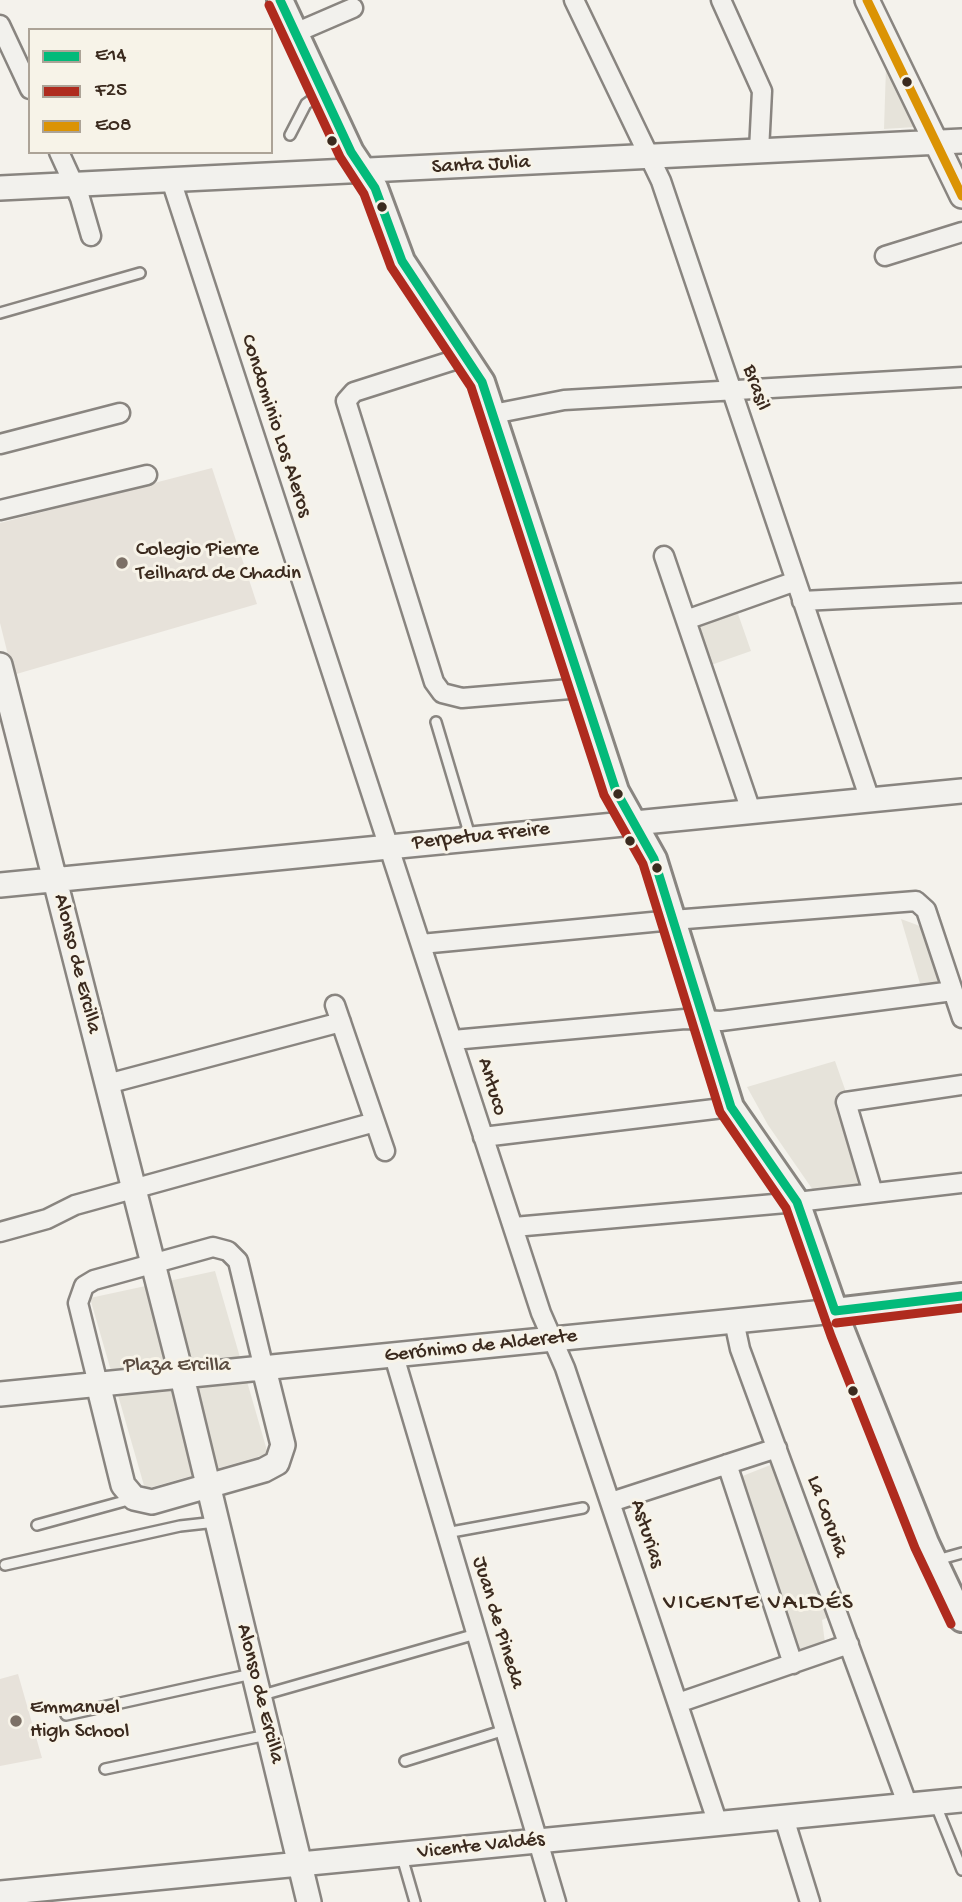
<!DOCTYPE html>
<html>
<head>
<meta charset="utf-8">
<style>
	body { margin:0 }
	#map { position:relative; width:962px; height:1902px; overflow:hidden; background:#f4f2ec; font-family:"Gochi Hand",sans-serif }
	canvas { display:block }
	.legend { position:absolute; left:28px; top:28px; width:245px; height:126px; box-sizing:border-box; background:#f7f3e8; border:2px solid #aca397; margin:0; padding:9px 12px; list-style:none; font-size:21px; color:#3b2a1e }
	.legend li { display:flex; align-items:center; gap:14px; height:35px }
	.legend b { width:35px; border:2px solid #aca397 }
</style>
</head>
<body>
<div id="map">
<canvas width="962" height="1902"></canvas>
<ul class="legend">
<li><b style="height:9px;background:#03ba7a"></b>E14</li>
<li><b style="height:9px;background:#af2b1e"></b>F25</li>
<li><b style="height:9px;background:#db9304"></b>E08</li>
</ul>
</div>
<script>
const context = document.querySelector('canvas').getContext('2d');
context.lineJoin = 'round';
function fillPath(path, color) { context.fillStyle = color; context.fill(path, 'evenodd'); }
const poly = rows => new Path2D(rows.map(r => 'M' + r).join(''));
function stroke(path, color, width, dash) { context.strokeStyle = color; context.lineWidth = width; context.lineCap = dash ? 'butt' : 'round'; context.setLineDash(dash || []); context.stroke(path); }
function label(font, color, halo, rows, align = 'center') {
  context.font = font + ' "Gochi Hand",sans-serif'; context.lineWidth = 6; context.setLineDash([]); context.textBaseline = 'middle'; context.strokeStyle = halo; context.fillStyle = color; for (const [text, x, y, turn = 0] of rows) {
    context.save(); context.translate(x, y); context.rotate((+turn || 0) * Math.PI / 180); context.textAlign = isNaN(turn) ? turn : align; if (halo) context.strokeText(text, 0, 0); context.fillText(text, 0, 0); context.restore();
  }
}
fillPath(poly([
	[212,468,257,604,13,675,0,623,0,523],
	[18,1674,42,1758,0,1766,0,1679]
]), '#e7e2da');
fillPath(poly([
	[886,67,915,127,884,129],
	[737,611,751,651,711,665,697,625],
	[901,919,928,929,945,981,921,987],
	[835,1061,847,1095,866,1187,815,1193,768,1125,747,1087],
	[215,1271,268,1454,145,1489,90,1298],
	[773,1464,831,1616,822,1620,825,1643,797,1652,740,1477]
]), '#e6e3da');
const service = poly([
	[290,135,306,104,321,93],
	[0,313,140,273],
	[436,722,470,836],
	[37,1525,132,1499],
	[446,1533,583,1508],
	[937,1560,962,1553],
	[5,1565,180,1526,216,1522],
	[259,1696,476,1634],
	[66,1715,252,1674],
	[405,1761,505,1730],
	[105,1769,267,1735],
	[935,1803,962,1870],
	[402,1857,415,1902]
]);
const minor = poly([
	[574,0,661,181,870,800],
	[721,0,762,91,759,151],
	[0,25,30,89],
	[295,33,353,8],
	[59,152,80,198,91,236],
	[171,180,541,1313,565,1368,718,1824],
	[885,256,962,232],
	[467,356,354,392,346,401,434,682,442,693,462,698,582,688],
	[493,414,564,400,962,377],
	[0,444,120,413],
	[0,510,147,475],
	[664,556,751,811],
	[802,601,962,593],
	[686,620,796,581],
	[421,944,673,920,916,901,926,910,962,1018],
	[335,1005,385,1151],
	[453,1040,685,1019,721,1021,953,991],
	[107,1084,341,1022],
	[483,1137,731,1107],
	[873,1193,846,1102,962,1085],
	[514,1227,797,1202,962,1183],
	[0,1232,47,1219,75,1205,375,1122],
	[734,1321,740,1349,908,1806],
	[394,1356,556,1902],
	[98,1384,78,1303,84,1286,94,1280,213,1247,228,1251,238,1261,264,1369],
	[727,1464,793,1664],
	[611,1502,777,1448],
	[678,1703,849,1644],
	[784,1818,810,1902]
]);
const tertiary = poly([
	[867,0,962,196],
	[0,188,962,141],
	[0,665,182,1377,309,1902],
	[0,885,962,791],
	[98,1384,123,1485,134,1498,152,1502,264,1470,277,1463,283,1445,264,1369],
	[0,1394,835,1311],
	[0,1893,962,1800]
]);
const secondary = poly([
	[280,0,351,152,375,188,402,261,482,382,616,791,654,859,731,1107,797,1202,842,1331,926,1543,962,1619],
	[835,1311,962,1296]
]);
stroke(service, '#898580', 14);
stroke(minor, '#898580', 23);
stroke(tertiary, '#898580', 28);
stroke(secondary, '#898580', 30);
stroke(service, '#f2f1ed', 9);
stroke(minor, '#f2f1ed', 18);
stroke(tertiary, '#f2f1ed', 23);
stroke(secondary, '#f2f1ed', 24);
stroke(poly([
	[280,0,351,152,375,188,402,261,482,382,616,791,654,859,731,1107,797,1202,835,1311],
	[835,1311,962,1296]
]), '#03ba7a', 9);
stroke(poly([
	[269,5,340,157,364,194,391,267,471,387,604,795,643,864,720,1112,786,1208,831,1336,915,1548,951,1624],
	[836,1323,962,1308]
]), '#af2b1e', 9);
stroke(poly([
	[867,0,962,196]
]), '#db9304', 9);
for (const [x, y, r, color] of [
	[907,82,6,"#3b2a1e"],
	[332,141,6,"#3b2a1e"],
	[382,207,6,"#3b2a1e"],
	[122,563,7,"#7c7066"],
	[618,794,6,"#3b2a1e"],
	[630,841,6,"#3b2a1e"],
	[657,868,6,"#3b2a1e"],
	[853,1391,6,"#3b2a1e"],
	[16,1721,7,"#7c7066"]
]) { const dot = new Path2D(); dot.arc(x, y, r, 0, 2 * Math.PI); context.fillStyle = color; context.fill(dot); stroke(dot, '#f7f3e8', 2.5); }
label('21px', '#3b2a1e', '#f7f3e8', [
	["Santa Julia",481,166,-3],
	["Brasil",755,388,71],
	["Condominio Los Aleros",275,426,72],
	["Perpetua Freire",481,837,-6],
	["Alonso de Ercilla",76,964,76],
	["Antuco",491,1087,73],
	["Gerónimo de Alderete",481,1347,-6],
	["La Coruña",826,1517,70],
	["Asturias",646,1534,72],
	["Juan de Pineda",497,1623,73],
	["Alonso de Ercilla",259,1694,76],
	["Vicente Valdés",481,1847,-6]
]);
label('21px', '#3b2a1e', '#f7f3e8', [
	["Colegio Pierre",136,551],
	["Teilhard de Chadin",136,575],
	["Emmanuel",30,1709],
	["High School",30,1733]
], 'left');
label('21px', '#5b4c41', '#f7f3e8', [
	["Plaza Ercilla",177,1367]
]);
context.letterSpacing = '2px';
label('23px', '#3b2a1e', '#f7f3e8', [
	["VICENTE VALDÉS",759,1604]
]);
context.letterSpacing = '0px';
</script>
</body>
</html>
